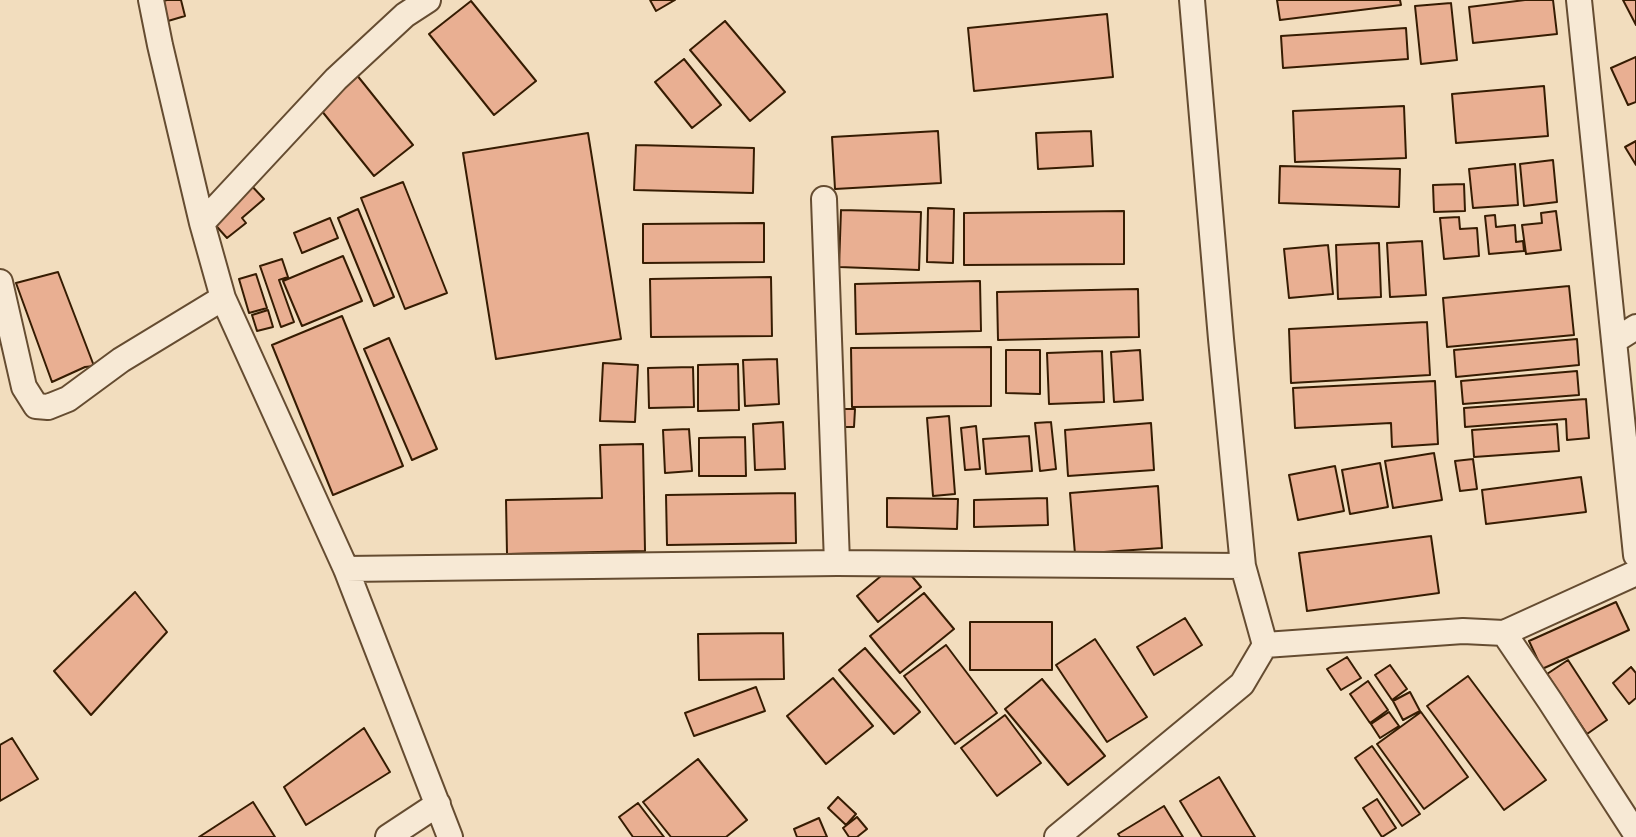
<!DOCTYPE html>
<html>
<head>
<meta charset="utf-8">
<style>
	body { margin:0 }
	canvas { display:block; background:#f2ddbe }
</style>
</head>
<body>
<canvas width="1636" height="837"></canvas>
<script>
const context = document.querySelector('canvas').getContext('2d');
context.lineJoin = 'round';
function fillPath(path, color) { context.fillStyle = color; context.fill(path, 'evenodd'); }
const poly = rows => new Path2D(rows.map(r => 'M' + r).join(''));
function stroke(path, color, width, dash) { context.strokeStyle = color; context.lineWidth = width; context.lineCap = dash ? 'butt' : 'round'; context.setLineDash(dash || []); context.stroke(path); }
const building = poly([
	[167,0,181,0,185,16,168,21,163,1,167,0],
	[650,0,675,0,656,11,650,0],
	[1277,0,1400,0,1401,5,1280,20,1277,0],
	[1525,0,1553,0,1557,34,1473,43,1469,7,1525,0],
	[1623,0,1636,0,1636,25,1623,0],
	[471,1,536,81,494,115,429,34,471,1],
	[1451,3,1457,60,1421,64,1415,6,1451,3],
	[1107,14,1113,77,974,91,968,28,1107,14],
	[725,21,785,92,750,121,690,50,725,21],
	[1406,28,1408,59,1283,68,1281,36,1406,28],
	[1636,57,1636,102,1628,105,1611,68,1636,57],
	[684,59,721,105,692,128,655,82,684,59],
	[356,74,413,145,374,176,317,105,356,74],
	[1544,86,1548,136,1456,143,1452,94,1544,86],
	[1404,106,1406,158,1295,162,1293,111,1404,106],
	[938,131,941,183,835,189,832,137,938,131],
	[1091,131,1093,166,1038,169,1036,133,1091,131],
	[588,133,621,339,496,359,463,153,588,133],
	[1636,141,1636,165,1625,147,1636,141],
	[636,145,754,148,753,193,634,190,636,145],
	[1553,160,1557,202,1524,206,1520,164,1553,160],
	[1515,164,1518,205,1473,208,1469,169,1515,164],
	[1280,166,1400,169,1399,207,1279,203,1280,166],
	[403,182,447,293,405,309,361,198,403,182],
	[249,183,264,199,242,218,246,223,227,238,209,218,249,183],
	[1464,184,1465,211,1434,212,1433,185,1464,184],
	[928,208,954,209,953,263,927,262,928,208],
	[358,209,394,297,374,306,338,218,358,209],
	[841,210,921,212,919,270,839,267,841,210],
	[1124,211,1124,264,964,265,964,213,1124,211],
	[1556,211,1561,250,1526,254,1522,225,1542,223,1541,213,1556,211],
	[1495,215,1496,227,1515,225,1516,242,1523,241,1524,251,1489,254,1485,216,1495,215],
	[1459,217,1460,229,1477,228,1479,256,1444,259,1440,218,1459,217],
	[330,218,338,238,302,253,294,233,330,218],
	[764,223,764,262,643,263,643,224,764,223],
	[1422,241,1426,295,1390,297,1387,243,1422,241],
	[1379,243,1381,297,1338,299,1336,245,1379,243],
	[1328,245,1333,294,1289,298,1284,249,1328,245],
	[343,256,362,301,302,326,283,281,343,256],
	[282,259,288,277,279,280,294,322,281,327,260,266,282,259],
	[58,272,94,366,85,367,52,382,16,283,58,272],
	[256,274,267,308,249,313,239,279,256,274],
	[771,277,772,336,651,337,650,279,771,277],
	[980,281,981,331,856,334,855,284,980,281],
	[1569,286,1574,335,1447,347,1443,298,1569,286],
	[1138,289,1139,337,998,340,997,292,1138,289],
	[268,310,273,327,257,331,252,315,268,310],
	[342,316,403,466,333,495,272,345,342,316],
	[1427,322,1430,375,1291,383,1289,329,1427,322],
	[389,338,437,449,412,460,364,349,389,338],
	[1577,339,1579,365,1456,377,1454,350,1577,339],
	[991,347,991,406,852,407,851,348,991,347],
	[1006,350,1040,350,1040,394,1006,393,1006,350],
	[1140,350,1143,400,1114,402,1111,352,1140,350],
	[1102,351,1104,402,1049,404,1047,353,1102,351],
	[777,359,779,404,745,406,743,360,777,359],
	[603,363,638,365,635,422,600,421,603,363],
	[738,364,739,410,698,411,698,365,738,364],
	[693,367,694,407,649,408,648,368,693,367],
	[1577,371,1579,395,1463,404,1461,381,1577,371],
	[1435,381,1438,444,1392,447,1391,423,1295,428,1293,388,1435,381],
	[1586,399,1589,438,1567,440,1566,419,1465,427,1464,408,1586,399],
	[834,409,855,409,854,427,834,427,834,409],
	[949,416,955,494,933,496,927,418,949,416],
	[783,422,785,469,755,470,753,424,783,422],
	[1051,422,1056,469,1040,471,1035,423,1051,422],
	[1151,423,1154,470,1068,476,1065,430,1151,423],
	[1557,424,1559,451,1474,457,1472,430,1557,424],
	[976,426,980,469,965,470,961,428,976,426],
	[689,429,692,471,665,473,663,430,689,429],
	[1029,436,1032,471,986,474,983,439,1029,436],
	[745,437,746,476,699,476,699,438,745,437],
	[643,444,645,551,507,554,506,500,602,498,600,445,643,444],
	[1434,453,1442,500,1393,508,1385,461,1434,453],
	[1473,459,1477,489,1460,491,1455,461,1473,459],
	[1380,463,1388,507,1350,514,1342,470,1380,463],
	[1335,466,1344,511,1298,520,1289,475,1335,466],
	[1581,477,1586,512,1486,524,1482,490,1581,477],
	[1158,486,1162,548,1075,554,1070,493,1158,486],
	[795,493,796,543,667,545,666,495,795,493],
	[887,498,958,499,957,529,887,527,887,498],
	[1047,498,1048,525,974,527,974,500,1047,498],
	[1431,536,1439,593,1307,611,1299,553,1431,536],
	[899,561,921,587,878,622,857,596,899,561],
	[135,592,167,632,91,715,54,671,135,592],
	[924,593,954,629,900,673,870,636,924,593],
	[1616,602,1629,630,1542,669,1529,641,1616,602],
	[1185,618,1202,645,1154,675,1137,647,1185,618],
	[970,622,1052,622,1052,670,970,670,970,622],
	[783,633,784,679,699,680,698,634,783,633],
	[1095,639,1147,717,1107,742,1056,665,1095,639],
	[946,645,997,713,955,744,904,676,946,645],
	[865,648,920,712,894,734,839,670,865,648],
	[1347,657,1361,678,1341,690,1327,669,1347,657],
	[1568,660,1607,720,1587,734,1547,674,1568,660],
	[1390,665,1407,689,1392,700,1375,675,1390,665],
	[1631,667,1636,673,1636,698,1629,704,1613,683,1631,667],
	[1468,676,1546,780,1504,810,1427,706,1468,676],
	[833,678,873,726,826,764,787,716,833,678],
	[1042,679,1105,756,1068,785,1005,709,1042,679],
	[1368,681,1388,710,1370,723,1350,694,1368,681],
	[756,687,765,711,694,736,685,713,756,687],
	[1410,692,1420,711,1403,720,1393,701,1410,692],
	[1389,712,1399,726,1380,738,1371,724,1389,712],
	[1421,712,1468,777,1424,809,1377,744,1421,712],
	[1005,715,1041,763,997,796,961,748,1005,715],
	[364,728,390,772,306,825,284,787,364,728],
	[12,738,38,779,0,801,0,745,12,738],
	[1372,746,1420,814,1402,826,1355,758,1372,746],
	[698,759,747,820,726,837,671,837,643,802,698,759],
	[1219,777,1255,837,1202,837,1180,801,1219,777],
	[838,797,856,814,846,825,828,808,838,797],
	[1377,799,1396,828,1382,837,1363,808,1377,799],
	[253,802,275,837,199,837,253,802],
	[638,803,664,837,633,837,619,817,638,803],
	[1164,806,1183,837,1120,837,1118,834,1164,806],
	[857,817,867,829,857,837,849,837,843,828,857,817],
	[819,818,827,837,797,837,794,829,819,818]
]);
fillPath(building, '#e9af92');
stroke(building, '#361c02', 2);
const street = poly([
	[151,0,160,45,202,223,223,298,346,569,450,837],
	[1192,0,1221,339,1243,566,1265,645],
	[1579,0,1636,555],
	[824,199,837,563],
	[202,223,336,79,405,15,428,0],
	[0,282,24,387,36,406,48,407,68,399,121,360,223,298],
	[1614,341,1636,327],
	[346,569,837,563,1243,566],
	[1504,633,1636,573],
	[388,837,438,804],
	[1057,837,1242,684,1265,645,1463,631,1504,633,1550,701,1636,834]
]);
stroke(street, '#654c31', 28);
stroke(street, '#f7e9d5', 24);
</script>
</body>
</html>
